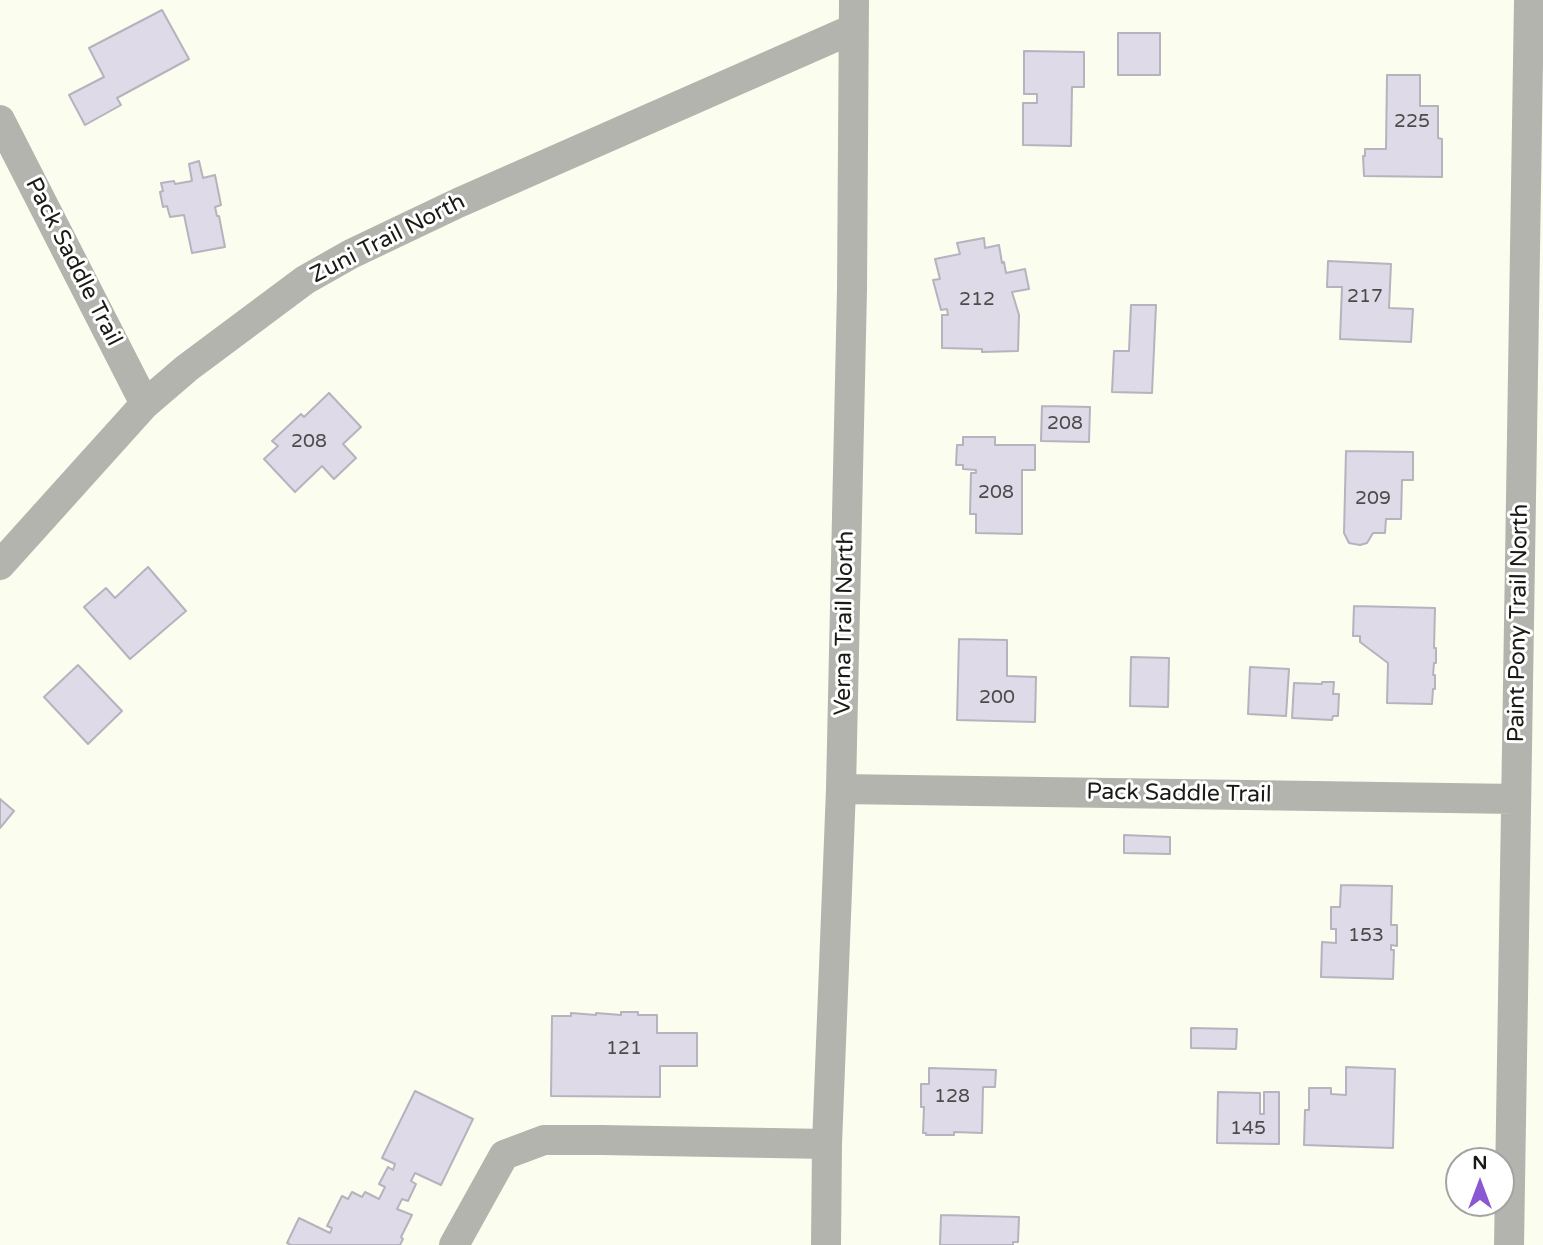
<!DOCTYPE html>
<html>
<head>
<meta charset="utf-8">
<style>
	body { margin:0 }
	#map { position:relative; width:1543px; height:1245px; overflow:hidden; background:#fbfdef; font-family:"Varela Round",sans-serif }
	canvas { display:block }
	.north { position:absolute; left:1445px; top:1147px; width:70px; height:70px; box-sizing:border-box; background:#fff; border:2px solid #a3a4a2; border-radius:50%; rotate:0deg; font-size:19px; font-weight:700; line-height:28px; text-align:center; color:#1a1b16 }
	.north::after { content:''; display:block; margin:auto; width:24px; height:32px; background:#8a58d1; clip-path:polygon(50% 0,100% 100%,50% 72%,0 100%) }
</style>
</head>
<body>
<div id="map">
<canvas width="1543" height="1245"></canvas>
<div class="north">N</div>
</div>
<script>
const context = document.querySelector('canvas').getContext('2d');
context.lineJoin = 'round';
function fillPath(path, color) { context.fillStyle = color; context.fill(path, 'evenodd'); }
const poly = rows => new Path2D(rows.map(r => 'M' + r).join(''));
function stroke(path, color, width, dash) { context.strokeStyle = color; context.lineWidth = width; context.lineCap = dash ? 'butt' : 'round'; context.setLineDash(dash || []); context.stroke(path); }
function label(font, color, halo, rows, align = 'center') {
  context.font = font + ' "Varela Round",sans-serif'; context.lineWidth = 6; context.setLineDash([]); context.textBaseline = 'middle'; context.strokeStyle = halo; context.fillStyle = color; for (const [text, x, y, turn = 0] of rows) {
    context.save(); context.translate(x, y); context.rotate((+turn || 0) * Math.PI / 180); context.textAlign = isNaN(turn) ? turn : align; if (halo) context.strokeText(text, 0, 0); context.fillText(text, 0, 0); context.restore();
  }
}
const building = poly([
	[162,10,189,59,117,98,121,105,85,125,69,95,104,77,89,48,162,10],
	[1118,33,1160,33,1160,75,1118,75,1118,33],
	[1024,51,1084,52,1084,87,1072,87,1071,146,1023,145,1023,103,1037,103,1037,94,1024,94,1024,51],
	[1387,75,1420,75,1420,106,1438,106,1438,138,1442,139,1442,177,1364,176,1363,156,1365,156,1365,149,1386,149,1387,75],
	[199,161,203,178,215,175,221,205,215,207,217,216,219,216,225,247,192,253,184,215,170,217,167,206,163,207,160,192,163,191,161,183,174,181,175,184,192,181,189,164,199,161],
	[984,238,985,248,999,245,1002,263,1004,262,1006,273,1025,269,1029,289,1012,292,1019,315,1018,351,982,352,982,349,942,348,942,315,948,315,947,309,941,310,933,280,940,279,935,259,960,254,957,243,984,238],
	[1328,261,1391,264,1389,308,1413,309,1411,342,1340,339,1342,287,1327,287,1328,261],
	[1131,305,1156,305,1152,393,1112,392,1114,351,1129,351,1131,305],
	[329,393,361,427,343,444,356,458,334,479,322,466,295,492,264,459,278,446,272,441,301,414,304,417,329,393],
	[1042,406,1090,407,1089,442,1041,441,1042,406],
	[963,437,995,437,995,445,1035,445,1035,470,1022,470,1022,534,976,533,976,514,970,514,971,473,976,473,976,470,963,469,963,465,956,465,957,445,963,445,963,437],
	[1346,451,1413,452,1413,480,1402,480,1401,519,1386,519,1385,533,1373,533,1367,543,1360,545,1349,543,1344,533,1346,451],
	[148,567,186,611,130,659,84,607,106,588,115,598,148,567],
	[1354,606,1435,608,1434,648,1436,648,1436,663,1434,663,1433,675,1435,675,1435,689,1433,689,1432,704,1387,703,1388,663,1360,642,1360,636,1353,636,1354,606],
	[959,639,1007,640,1007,676,1036,677,1035,722,957,720,959,639],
	[1131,657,1169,658,1168,707,1130,706,1131,657],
	[78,665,122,711,88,744,44,697,78,665],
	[1250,667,1289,669,1286,716,1248,714,1250,667],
	[1322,682,1334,682,1333,694,1339,694,1338,716,1333,716,1332,720,1292,718,1294,683,1322,684,1322,682],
	[0,799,14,811,0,828,0,799],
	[1124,835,1170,837,1170,854,1124,853,1124,835],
	[1341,885,1392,886,1391,925,1397,925,1397,946,1391,945,1391,950,1394,950,1393,979,1321,977,1322,942,1336,943,1336,929,1331,929,1331,907,1340,907,1341,885],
	[621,1012,638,1012,638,1015,657,1015,657,1033,697,1033,697,1066,660,1066,660,1097,551,1096,552,1016,571,1016,571,1013,596,1015,596,1013,621,1015,621,1012],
	[1191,1028,1237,1029,1236,1049,1191,1048,1191,1028],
	[1346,1067,1395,1069,1393,1148,1304,1145,1305,1110,1309,1110,1309,1088,1331,1088,1331,1094,1346,1095,1346,1067],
	[929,1068,996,1070,995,1087,983,1087,982,1133,954,1132,954,1135,926,1135,926,1133,923,1133,924,1107,921,1107,921,1084,929,1084,929,1068],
	[415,1091,473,1119,441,1185,415,1173,411,1181,416,1184,408,1201,402,1199,397,1209,412,1215,401,1237,403,1239,400,1245,291,1245,287,1243,299,1218,330,1233,332,1228,327,1226,342,1196,348,1199,352,1192,362,1197,365,1192,379,1199,385,1187,379,1184,388,1167,393,1170,395,1164,382,1158,415,1091],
	[1218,1092,1260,1093,1260,1114,1264,1114,1264,1092,1279,1092,1279,1144,1217,1143,1218,1092],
	[941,1215,1019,1217,1018,1242,1013,1242,1013,1245,940,1245,941,1215]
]);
fillPath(building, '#dedae7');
stroke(building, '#b6b2be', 2);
stroke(poly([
	[0,120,145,404],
	[0,565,145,404,187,368,305,280,351,254,458,203,853,29],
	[841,789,1516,799],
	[454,1245,504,1155,544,1140,601,1140,827,1144],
	[826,1245,827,1144,841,789,852,289,854,0],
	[1509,1245,1529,0]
]), '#b3b4ae', 30);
label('19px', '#4b4b4a', null, [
	["225",1412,122],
	["217",1365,297],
	["212",977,300],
	["208",1065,424],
	["208",309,442],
	["208",996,493],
	["209",1373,499],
	["200",997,698],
	["153",1366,936],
	["121",624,1049],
	["128",952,1097],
	["145",1248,1129]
]);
label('23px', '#1a1b16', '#fff', [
	["Zuni Trail North",388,239,-27],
	["Pack Saddle Trail",73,262,63],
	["Verna Trail North",845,623,-89],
	["Paint Pony Trail North",1519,623,-89],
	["Pack Saddle Trail",1179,794,1]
]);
</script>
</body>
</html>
